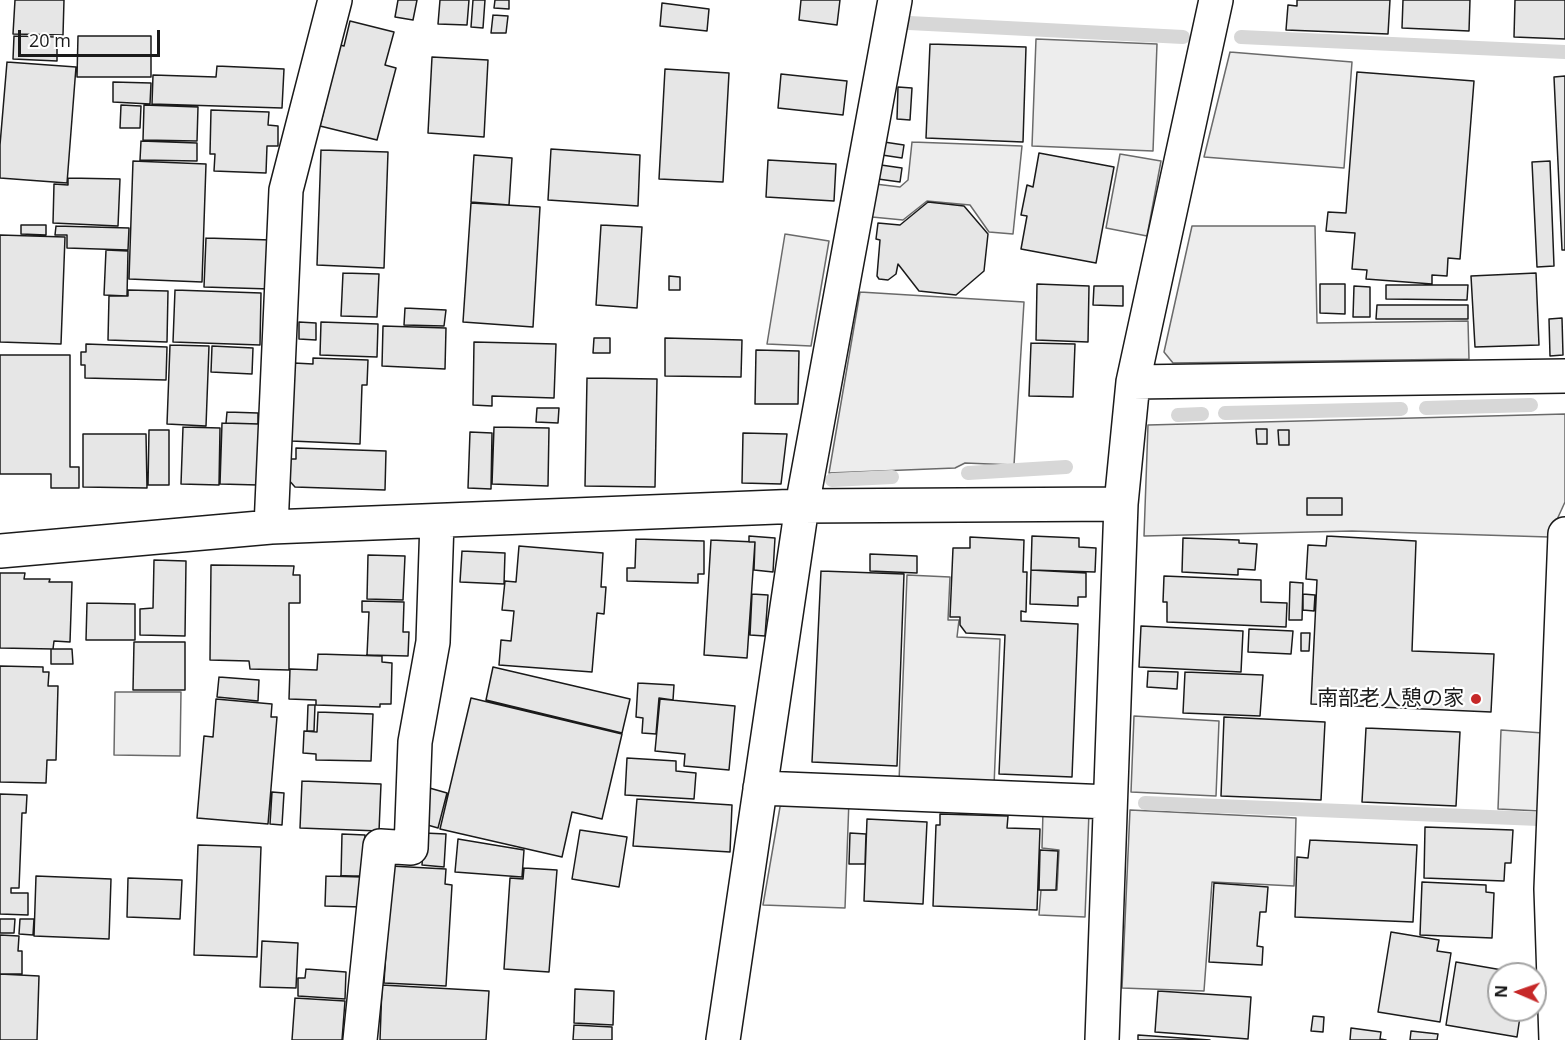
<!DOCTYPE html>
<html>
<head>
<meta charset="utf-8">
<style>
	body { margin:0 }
	#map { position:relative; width:1565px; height:1040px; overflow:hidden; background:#fff; font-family:"Open Sans",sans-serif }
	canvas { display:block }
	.north { position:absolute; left:1487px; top:962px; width:60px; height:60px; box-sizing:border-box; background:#fff; border:2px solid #a3a3a3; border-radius:50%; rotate:272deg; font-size:16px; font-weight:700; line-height:24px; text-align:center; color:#1a1a1a }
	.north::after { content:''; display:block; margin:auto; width:21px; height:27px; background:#c62828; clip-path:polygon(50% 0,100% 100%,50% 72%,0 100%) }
	.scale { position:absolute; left:18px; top:30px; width:142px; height:27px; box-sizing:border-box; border:3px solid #1a1a1a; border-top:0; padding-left:8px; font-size:18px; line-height:21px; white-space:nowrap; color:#1a1a1a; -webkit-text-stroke:4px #fff; paint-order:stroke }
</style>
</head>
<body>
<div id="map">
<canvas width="1565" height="1040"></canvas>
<div class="north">N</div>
<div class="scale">20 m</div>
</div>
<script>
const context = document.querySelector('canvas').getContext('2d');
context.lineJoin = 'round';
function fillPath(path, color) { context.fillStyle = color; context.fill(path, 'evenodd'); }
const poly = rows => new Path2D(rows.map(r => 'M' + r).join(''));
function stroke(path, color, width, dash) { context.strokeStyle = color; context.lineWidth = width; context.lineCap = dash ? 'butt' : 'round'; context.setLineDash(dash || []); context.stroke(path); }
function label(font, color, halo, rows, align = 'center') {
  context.font = font + ' "Open Sans","Noto Sans JP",sans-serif'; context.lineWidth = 4.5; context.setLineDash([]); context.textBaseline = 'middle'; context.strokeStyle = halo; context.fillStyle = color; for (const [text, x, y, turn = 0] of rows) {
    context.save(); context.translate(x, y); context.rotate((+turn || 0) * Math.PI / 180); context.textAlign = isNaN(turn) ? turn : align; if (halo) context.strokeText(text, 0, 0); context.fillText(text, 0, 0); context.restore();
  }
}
const built = poly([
	[1036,39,1157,44,1153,151,1032,146,1036,39],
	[1230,52,1352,62,1344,168,1204,157,1230,52],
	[912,142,1022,146,1013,234,989,232,970,205,927,201,903,220,872,217,875,184,900,187,908,180,912,142],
	[1120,154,1161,161,1147,236,1106,228,1120,154],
	[1192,226,1315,226,1317,323,1468,321,1469,359,1173,363,1164,352,1192,226],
	[785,234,829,241,811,346,767,344,785,234],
	[860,292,1024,302,1014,465,965,463,955,468,829,473,860,292],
	[1565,414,1565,502,1549,537,1352,531,1144,536,1148,425,1565,414],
	[907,575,950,577,948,620,959,620,957,637,1000,639,994,786,899,782,907,575],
	[115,692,181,692,180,756,114,755,115,692],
	[1134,716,1219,721,1216,796,1131,792,1134,716],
	[1501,730,1543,733,1540,811,1498,809,1501,730],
	[791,798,849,800,845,908,763,905,780,807,791,798],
	[1130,810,1296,818,1294,886,1212,882,1204,991,1122,988,1130,810],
	[1043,811,1089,812,1085,917,1039,915,1041,890,1057,890,1059,850,1042,848,1043,811]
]);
fillPath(built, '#ededed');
stroke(built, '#6a6a6a', 1.5);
stroke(poly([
	[909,23,1183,37],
	[1241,37,1565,52],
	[1426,408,1531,405],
	[1225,413,1401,409],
	[1178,415,1202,414],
	[968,473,1066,467],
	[832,480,892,477],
	[1145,803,1539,819]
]), '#d7d7d7', 14);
const building = poly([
	[15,0,64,0,63,35,13,34,15,0],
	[398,0,417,0,413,20,395,17,398,0],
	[440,0,469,0,467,25,438,24,440,0],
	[473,0,485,0,483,28,471,27,473,0],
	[495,0,509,0,509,9,494,8,495,0],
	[801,0,840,0,837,25,799,20,801,0],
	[1297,0,1390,0,1388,34,1286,30,1288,5,1297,6,1297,0],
	[1403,0,1470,0,1469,31,1402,28,1403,0],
	[1515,0,1565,0,1565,39,1514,37,1515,0],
	[662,3,709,9,707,31,660,26,662,3],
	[493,15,508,16,506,33,491,33,493,15],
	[350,21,394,32,385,65,396,68,377,140,320,126,340,45,344,46,350,21],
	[14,36,57,37,57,61,13,59,14,36],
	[78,36,151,36,151,77,77,77,78,36],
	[930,44,1026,47,1023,142,926,138,930,44],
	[432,57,488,60,484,137,428,133,432,57],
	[7,62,76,67,67,183,0,178,0,145,7,62],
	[217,66,284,69,282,108,152,104,153,75,216,77,217,66],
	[665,69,729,73,723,182,659,179,665,69],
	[1357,72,1474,81,1460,259,1448,258,1447,276,1432,275,1432,284,1366,279,1367,270,1352,269,1355,233,1326,231,1328,212,1346,213,1357,72],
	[781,74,847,81,843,115,778,108,781,74],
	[1565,76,1565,250,1562,250,1554,77,1565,76],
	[113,82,151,83,150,104,113,102,113,82],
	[898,87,912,88,910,120,897,119,898,87],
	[121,105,141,106,140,128,120,128,121,105],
	[144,105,198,107,197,141,143,140,144,105],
	[211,110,269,112,268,125,278,126,278,146,267,146,266,173,214,171,215,154,210,154,211,110],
	[141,141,197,143,197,161,140,160,141,141],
	[884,142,904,145,902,158,882,155,884,142],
	[551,149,640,155,638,206,548,200,551,149],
	[321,150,388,152,384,268,317,265,321,150],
	[1039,153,1114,167,1096,263,1021,249,1027,216,1021,215,1027,185,1033,187,1039,153],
	[474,155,512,158,509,205,471,202,474,155],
	[768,160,836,164,834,201,766,197,768,160],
	[133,161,206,164,202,282,129,279,133,161],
	[1550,161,1554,266,1537,267,1532,162,1550,161],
	[881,165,902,168,900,182,878,179,881,165],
	[68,178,120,179,118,226,53,223,54,184,68,185,68,178],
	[928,202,964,206,988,234,984,271,956,295,919,291,898,264,896,274,888,280,879,279,877,276,880,240,876,239,878,223,900,225,928,202],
	[471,203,540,207,533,327,463,322,471,203],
	[21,225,46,225,46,235,21,234,21,225],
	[601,225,642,227,637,308,596,305,601,225],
	[56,226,129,228,128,250,67,248,67,235,55,235,56,226],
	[0,235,65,237,61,344,0,342,0,235],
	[206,238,271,240,270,289,204,287,206,238],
	[106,250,128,251,127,296,104,295,106,250],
	[343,273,379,274,377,317,341,316,343,273],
	[1536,273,1539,345,1475,347,1471,276,1536,273],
	[669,276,680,277,680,290,669,290,669,276],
	[1037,284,1089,286,1088,342,1036,340,1037,284],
	[1320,284,1345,284,1345,314,1320,313,1320,284],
	[1386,285,1468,285,1467,300,1386,299,1386,285],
	[1094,286,1123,286,1123,306,1093,305,1094,286],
	[1354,286,1370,287,1370,317,1353,317,1354,286],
	[128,290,168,291,167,342,108,340,109,296,128,296,128,290],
	[175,290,261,293,260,345,173,342,175,290],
	[1377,305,1468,305,1468,319,1376,319,1377,305],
	[405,308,446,310,444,326,404,325,405,308],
	[1562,318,1563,355,1550,356,1549,319,1562,318],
	[299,322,316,323,316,340,299,339,299,322],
	[321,322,378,324,377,357,320,355,321,322],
	[383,326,446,328,445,369,382,366,383,326],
	[594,338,610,338,610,353,593,353,594,338],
	[665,338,742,340,741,377,665,376,665,338],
	[474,342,556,344,554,398,492,396,492,406,473,405,474,342],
	[1031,343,1075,344,1073,397,1029,396,1031,343],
	[86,344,167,347,166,380,85,378,85,365,81,365,81,352,86,352,86,344],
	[170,345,209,346,206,426,167,424,170,345],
	[212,346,253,348,252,374,211,372,212,346],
	[756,350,799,351,798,404,755,404,756,350],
	[0,355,70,355,70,467,79,467,79,488,51,488,51,474,0,474,0,355],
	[313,358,368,360,367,385,362,385,360,444,291,441,294,363,313,364,313,358],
	[587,378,657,379,655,487,585,486,587,378],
	[537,408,559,408,558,423,536,422,537,408],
	[227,412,258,413,258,424,226,423,227,412],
	[222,423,260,424,258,485,220,484,222,423],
	[183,427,220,428,219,485,181,484,183,427],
	[494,427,549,428,548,486,492,484,494,427],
	[1256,429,1267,429,1267,444,1257,444,1256,429],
	[149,430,169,430,169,485,148,485,149,430],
	[1278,430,1289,430,1289,445,1279,445,1278,430],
	[470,432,492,433,491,489,468,488,470,432],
	[743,433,787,434,781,484,742,483,743,433],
	[83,434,146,434,147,488,83,487,83,434],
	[296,448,386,451,385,490,295,487,287,478,287,459,296,459,296,448],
	[1307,498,1342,498,1342,515,1307,515,1307,498],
	[749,536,775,538,773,572,754,570,755,542,749,542,749,536],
	[1032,536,1079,538,1079,547,1096,548,1095,572,1031,570,1032,536],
	[1327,536,1416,541,1412,651,1494,654,1491,712,1311,704,1317,580,1306,579,1308,545,1326,546,1327,536],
	[970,537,1024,540,1023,572,1027,572,1026,612,1021,611,1021,621,1078,624,1072,777,999,774,1005,635,966,633,960,625,960,617,950,617,953,548,970,548,970,537],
	[1183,538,1239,540,1239,543,1257,544,1255,570,1238,569,1238,575,1182,572,1183,538],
	[636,539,704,541,704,574,698,574,698,583,627,581,627,568,635,568,636,539],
	[711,540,755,542,747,658,704,655,711,540],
	[519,546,603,553,601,587,606,587,604,614,597,613,592,672,499,665,501,640,511,641,514,611,502,610,505,581,516,582,519,546],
	[462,551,505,553,504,584,460,582,462,551],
	[870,554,917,556,917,573,870,571,870,554],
	[368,555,405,556,403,600,367,599,368,555],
	[154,560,186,561,185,636,140,635,140,609,153,608,154,560],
	[211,565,294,566,293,575,300,575,300,603,289,603,289,670,250,669,249,661,210,660,211,565],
	[1031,570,1086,573,1086,597,1078,597,1078,606,1030,604,1031,570],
	[821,571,904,574,897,766,812,762,821,571],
	[0,573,25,573,24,579,50,579,49,582,72,582,70,642,54,641,53,649,0,648,0,573],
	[1164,576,1261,580,1261,602,1287,603,1286,627,1167,622,1167,602,1163,602,1164,576],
	[1290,582,1303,583,1302,620,1289,620,1290,582],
	[752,594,768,595,765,636,750,635,752,594],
	[1303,594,1315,595,1314,611,1303,610,1303,594],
	[362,601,404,602,403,632,409,632,408,656,367,655,369,612,362,612,362,601],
	[87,603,135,604,135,640,86,640,87,603],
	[1141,626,1243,631,1241,672,1139,667,1141,626],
	[1249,629,1293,631,1291,654,1248,652,1249,629],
	[1301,633,1310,633,1309,651,1301,651,1301,633],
	[134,642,185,642,185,690,133,690,134,642],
	[51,649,72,649,73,664,51,664,51,649],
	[318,654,382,656,382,662,392,663,391,704,380,704,380,707,316,705,316,700,289,699,290,669,317,670,318,654],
	[0,666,43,667,43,672,49,672,48,686,58,686,56,760,47,760,46,783,0,782,0,666],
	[493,667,630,699,622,733,486,700,493,667],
	[1148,671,1178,672,1177,689,1147,687,1148,671],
	[1185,672,1263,675,1260,716,1183,713,1185,672],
	[219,677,259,680,258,701,217,697,219,677],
	[638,683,674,685,673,700,659,698,656,734,642,733,643,718,636,717,638,683],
	[471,698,622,734,602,819,572,812,562,857,440,829,471,698],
	[216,699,272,704,271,717,277,717,268,824,197,818,204,736,213,737,216,699],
	[660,699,735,706,729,770,684,766,685,754,655,751,660,699],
	[308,705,315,705,314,731,307,731,308,705],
	[318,712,373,714,371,761,316,760,316,754,303,753,304,731,317,732,318,712],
	[1224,717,1325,722,1321,800,1221,796,1224,717],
	[1366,728,1460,732,1456,806,1362,802,1366,728],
	[627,758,676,761,676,771,696,773,694,799,625,795,627,758],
	[302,781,381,784,379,831,300,828,302,781],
	[426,787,447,793,438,828,424,824,426,787],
	[272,792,284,793,282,825,270,824,272,792],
	[0,794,27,795,26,813,22,813,19,888,11,888,11,893,28,893,28,915,0,914,0,794],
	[637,799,732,805,730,852,633,846,637,799],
	[940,814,1008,816,1007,828,1040,829,1037,910,933,906,936,825,940,825,940,814],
	[867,819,927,822,923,904,864,901,867,819],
	[1425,827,1513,830,1511,863,1505,863,1504,881,1424,878,1425,827],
	[580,830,627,837,619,887,572,879,580,830],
	[424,833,446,834,444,867,422,865,424,833],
	[850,833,866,834,865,864,849,864,850,833],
	[342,834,365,835,363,876,341,876,342,834],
	[458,839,524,850,522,877,455,872,458,839],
	[1310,840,1417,845,1413,922,1295,917,1297,857,1308,858,1310,840],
	[198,845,261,847,257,957,194,955,198,845],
	[1040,850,1058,851,1056,890,1039,890,1040,850],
	[391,866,446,869,445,884,452,885,446,986,384,983,391,866],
	[524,868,557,870,549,972,504,969,510,878,523,879,524,868],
	[36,876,111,879,109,939,34,936,36,876],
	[326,876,363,877,362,907,325,906,326,876],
	[128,878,182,880,180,919,127,917,128,878],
	[1422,882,1486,885,1486,892,1494,893,1492,938,1420,935,1422,882],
	[1214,883,1268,887,1266,912,1260,912,1257,946,1263,947,1262,965,1209,962,1214,883],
	[0,919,15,919,14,933,0,933,0,919],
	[20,919,34,919,33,935,19,934,20,919],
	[1391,932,1439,940,1437,951,1451,953,1440,1022,1378,1012,1391,932],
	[0,935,19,936,18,951,22,951,22,974,0,974,0,935],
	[262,941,298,943,296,988,260,987,262,941],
	[1456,962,1508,971,1507,974,1499,974,1499,1010,1521,1010,1517,1037,1446,1025,1456,962],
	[306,969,346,972,345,999,298,996,298,978,305,978,306,969],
	[0,974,39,976,37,1040,0,1040,0,974],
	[382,985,489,991,486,1040,380,1040,382,985],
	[575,989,614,991,613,1025,574,1023,575,989],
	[1158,991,1251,997,1248,1039,1155,1032,1158,991],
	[295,998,345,1001,342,1040,292,1040,295,998],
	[1313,1016,1324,1017,1323,1032,1311,1031,1313,1016],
	[574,1025,612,1027,612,1040,573,1040,574,1025],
	[1351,1028,1381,1032,1380,1039,1386,1040,1350,1040,1351,1028],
	[1411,1031,1438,1034,1437,1040,1410,1040,1411,1031],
	[1138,1035,1210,1040,1138,1040,1138,1035]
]);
fillPath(building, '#e6e6e6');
stroke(building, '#1a1a1a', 1.5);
const minor = poly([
	[1133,382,1565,376],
	[271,527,286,190,335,0],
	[0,551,271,527,802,506,1121,504],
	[760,788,1110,802],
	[360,1040,380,846,411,848,415,742,433,642,437,521],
	[723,1040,802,506,895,0],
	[1102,1040,1121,504,1133,382,1216,0],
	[1556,1040,1551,889,1565,534]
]);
stroke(minor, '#1a1a1a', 36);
stroke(minor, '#fff', 33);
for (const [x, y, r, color] of [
	[1476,699,6,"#c62828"]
]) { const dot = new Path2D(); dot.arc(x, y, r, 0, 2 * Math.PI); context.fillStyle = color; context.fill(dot); stroke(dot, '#fff', 2); }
label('21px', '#1a1a1a', '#fff', [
	["南部老人憩の家",1464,699]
], 'right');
</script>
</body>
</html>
